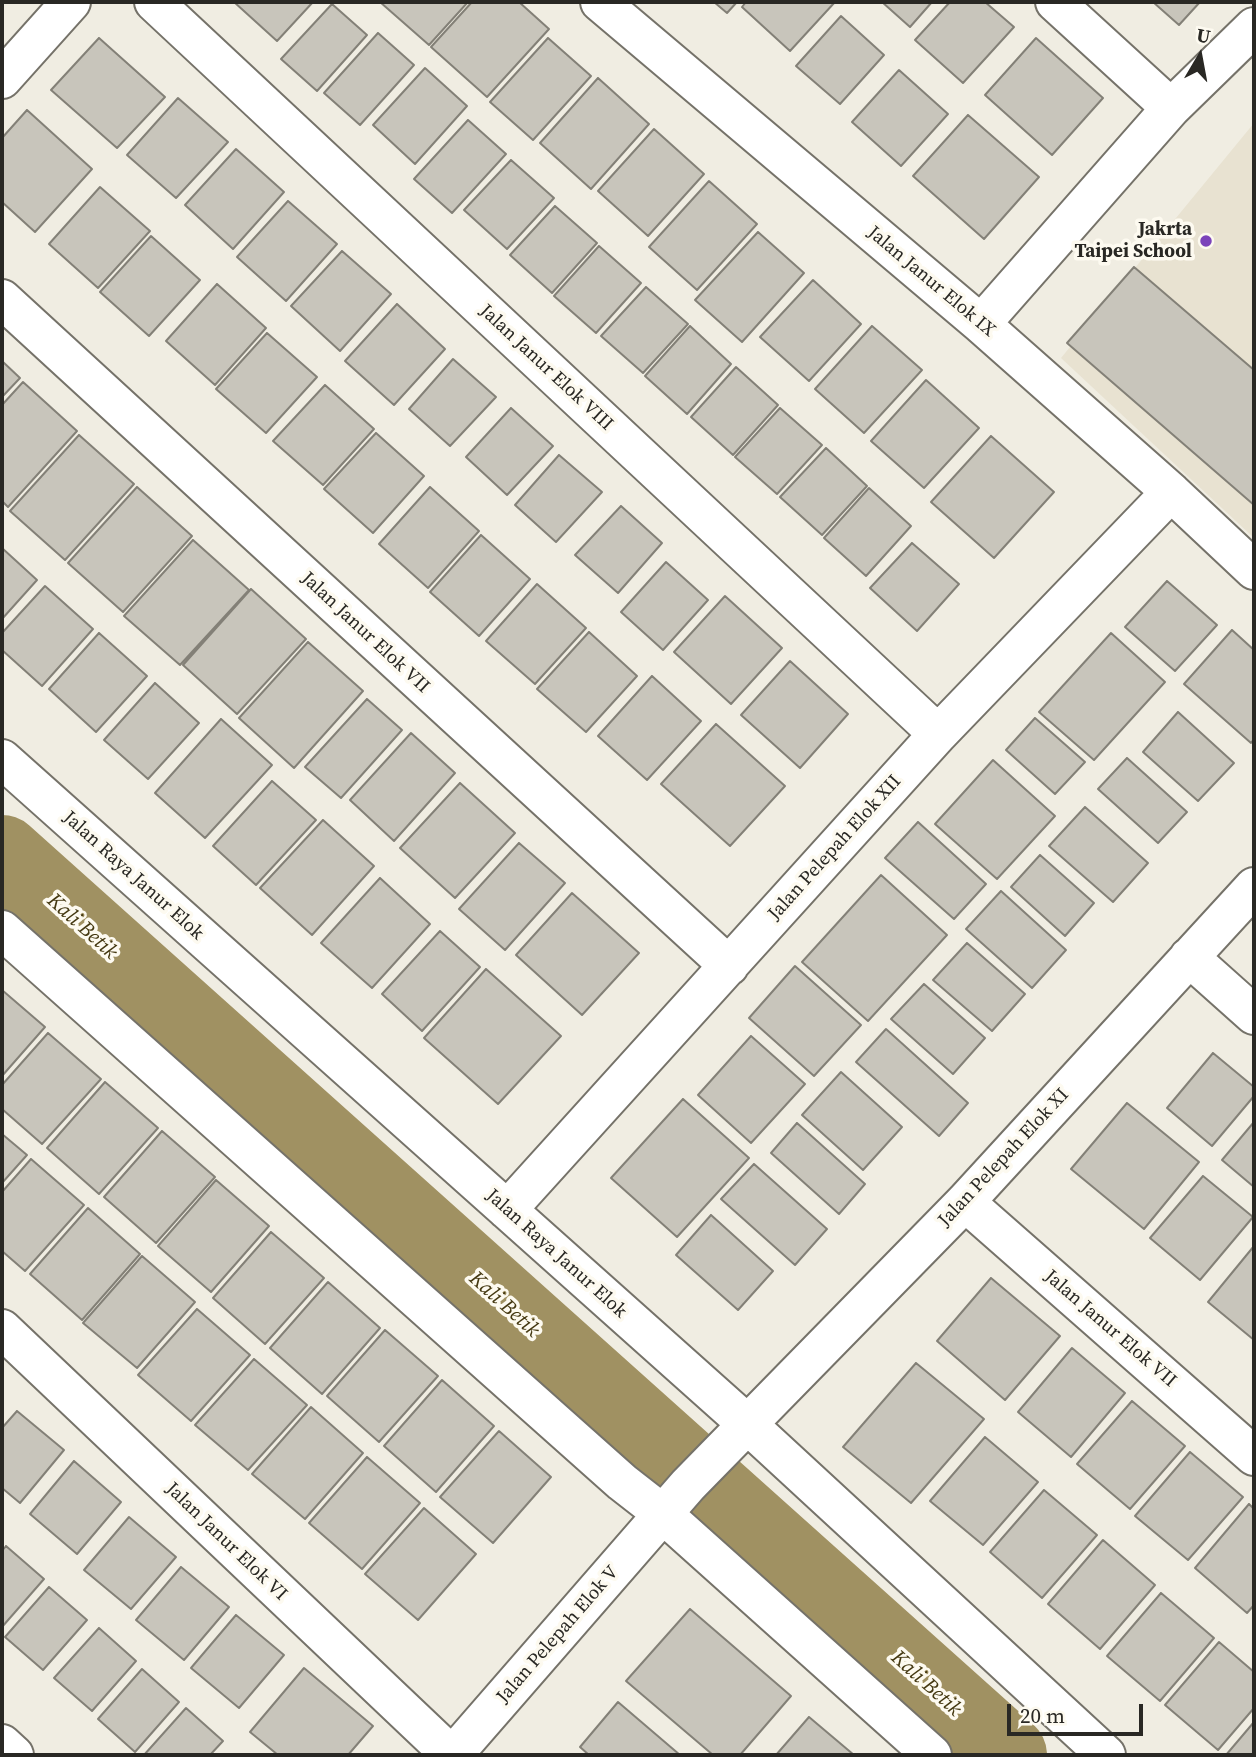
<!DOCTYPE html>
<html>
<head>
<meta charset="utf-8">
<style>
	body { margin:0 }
	#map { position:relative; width:1256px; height:1757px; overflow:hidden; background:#f0ede2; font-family:"Source Serif 4",serif }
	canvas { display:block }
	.frame { position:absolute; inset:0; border:4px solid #292824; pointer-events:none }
	.north { position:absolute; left:1165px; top:21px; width:70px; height:70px; -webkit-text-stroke:5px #fdfaf0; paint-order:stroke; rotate:10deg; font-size:19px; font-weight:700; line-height:28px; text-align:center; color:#292824 }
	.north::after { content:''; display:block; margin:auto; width:24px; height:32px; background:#292824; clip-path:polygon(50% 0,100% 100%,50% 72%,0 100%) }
	.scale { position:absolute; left:1007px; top:1704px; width:136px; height:32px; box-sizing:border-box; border:4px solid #292824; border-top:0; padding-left:9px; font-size:21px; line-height:24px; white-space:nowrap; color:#292824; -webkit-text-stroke:5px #fdfaf0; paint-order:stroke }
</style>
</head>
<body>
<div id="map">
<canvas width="1256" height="1757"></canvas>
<div class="frame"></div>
<div class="north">U</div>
<div class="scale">20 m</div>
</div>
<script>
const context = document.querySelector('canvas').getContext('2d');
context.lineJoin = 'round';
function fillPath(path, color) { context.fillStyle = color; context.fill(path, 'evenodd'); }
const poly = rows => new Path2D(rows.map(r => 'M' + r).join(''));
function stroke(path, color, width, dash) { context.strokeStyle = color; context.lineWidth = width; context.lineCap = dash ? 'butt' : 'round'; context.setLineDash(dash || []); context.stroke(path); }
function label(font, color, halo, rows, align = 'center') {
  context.font = font + ' "Source Serif 4",serif'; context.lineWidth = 7; context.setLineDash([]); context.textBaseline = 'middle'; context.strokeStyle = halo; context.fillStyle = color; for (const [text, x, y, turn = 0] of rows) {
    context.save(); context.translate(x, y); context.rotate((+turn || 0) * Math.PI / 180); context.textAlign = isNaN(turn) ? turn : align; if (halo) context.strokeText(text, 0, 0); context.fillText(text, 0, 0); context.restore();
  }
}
fillPath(poly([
	[1254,123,1254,538,1061,358]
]), '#e8e2d1');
stroke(poly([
	[2,856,1006,1755]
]), '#a09162', 82);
const building = poly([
	[234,2,313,2,277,41,234,2],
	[380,2,468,2,429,45,380,2],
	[472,2,519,2,549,29,487,97,431,47,472,2],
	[714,2,737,2,727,13,714,2],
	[746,2,835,2,790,51,742,7,746,2],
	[882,2,932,2,910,27,882,2],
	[950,2,985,2,1014,27,963,83,915,40,950,2],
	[1153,2,1200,2,1179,25,1153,2],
	[332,4,367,35,317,91,281,59,332,4],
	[841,16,884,55,840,104,796,66,841,16],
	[378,33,414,65,360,125,324,93,378,33],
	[99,38,165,97,117,148,51,90,99,38],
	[548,38,591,76,533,140,490,102,548,38],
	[1036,38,1103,98,1052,155,985,95,1036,38],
	[425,68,467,106,415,164,373,125,425,68],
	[899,70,948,114,901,166,852,122,899,70],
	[598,78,649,124,591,189,540,143,598,78],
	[178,98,228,142,176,198,127,155,178,98],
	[27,110,92,169,35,232,2,202,2,138,27,110],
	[968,115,1039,177,984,239,913,176,968,115],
	[468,120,506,154,452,213,414,179,468,120],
	[654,129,704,174,648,236,598,191,654,129],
	[236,149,284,192,233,249,185,205,236,149],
	[511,160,554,198,507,249,464,210,511,160],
	[709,181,757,224,697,290,649,247,709,181],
	[100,187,150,231,98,288,49,244,100,187],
	[288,201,337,244,286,301,237,257,288,201],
	[555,206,597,243,552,293,510,255,555,206],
	[758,232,804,273,742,342,695,300,758,232],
	[151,236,200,280,149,336,100,292,151,236],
	[599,246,641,283,596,333,554,296,599,246],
	[342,251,391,294,340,351,291,306,342,251],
	[1134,267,1254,370,1254,505,1067,343,1134,267],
	[813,280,861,324,809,381,760,337,813,280],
	[217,284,266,328,215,385,166,341,217,284],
	[646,287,688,324,643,373,601,336,646,287],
	[397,304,445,349,394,405,345,361,397,304],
	[690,326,731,364,687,414,645,376,690,326],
	[872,326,922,370,864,433,815,389,872,326],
	[267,333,317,377,266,433,216,389,267,333],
	[453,359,496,397,450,446,409,409,453,359],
	[2,361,20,378,2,397,2,361],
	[736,367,778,405,733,455,691,417,736,367],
	[926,380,979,428,924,488,871,441,926,380],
	[23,382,77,431,8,507,2,501,2,405,23,382],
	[325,385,374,429,323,485,273,441,325,385],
	[511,408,553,446,507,495,466,457,511,408],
	[780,408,822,445,777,494,735,457,780,408],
	[376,433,424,476,373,533,324,489,376,433],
	[79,435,134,484,65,560,10,511,79,435],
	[991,436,1054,492,994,558,931,502,991,436],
	[826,448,867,486,822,535,780,497,826,448],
	[559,455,602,492,556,542,515,505,559,455],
	[137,487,192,536,123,612,68,563,137,487],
	[430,487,479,531,428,588,379,544,430,487],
	[869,488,911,526,866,576,824,538,869,488],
	[621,506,662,543,618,593,575,555,621,506],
	[481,535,530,579,479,636,430,592,481,535],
	[193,540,249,590,180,665,124,616,193,540],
	[912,543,959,584,917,631,870,588,912,543],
	[2,548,37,580,2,619,2,548],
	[666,562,708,600,663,650,621,612,666,562],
	[1167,581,1217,625,1175,671,1125,627,1167,581],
	[537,584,586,628,535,684,486,641,537,584],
	[45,586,93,629,42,686,2,650,2,633,45,586],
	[251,589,306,639,237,714,183,665,251,589],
	[725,596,782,648,731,704,674,652,725,596],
	[1232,630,1254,650,1254,739,1251,743,1184,684,1232,630],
	[589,632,637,676,586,732,537,689,589,632],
	[99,633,147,676,96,732,49,689,99,633],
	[1111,633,1165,682,1094,760,1039,712,1111,633],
	[308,642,363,691,294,768,239,718,308,642],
	[790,661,848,714,800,768,741,715,790,661],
	[652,676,701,721,647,780,598,736,652,676],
	[155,683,199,723,148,779,104,740,155,683],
	[367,699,402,730,341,798,305,767,367,699],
	[1178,712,1234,763,1198,801,1143,752,1178,712],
	[1035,718,1085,762,1055,794,1006,750,1035,718],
	[221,719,272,765,205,838,155,793,221,719],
	[716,724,785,786,730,846,661,784,716,724],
	[411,733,455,773,394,841,350,800,411,733],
	[1127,758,1187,812,1158,843,1098,789,1127,758],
	[993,760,1055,816,997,879,935,824,993,760],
	[272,781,316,820,256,885,213,846,272,781],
	[460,783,515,833,455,898,400,848,460,783],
	[1085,807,1148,863,1113,902,1049,846,1085,807],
	[323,820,374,866,312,935,260,888,323,820],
	[918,822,986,884,954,919,885,858,918,822],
	[519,843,565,883,505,950,459,909,519,843],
	[1040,855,1094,903,1065,936,1011,887,1040,855],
	[881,875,947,935,868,1021,802,962,881,875],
	[380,878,430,924,372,988,321,943,380,878],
	[1001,891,1066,950,1032,988,966,929,1001,891],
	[572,893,639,953,582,1015,516,955,572,893],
	[440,931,480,967,422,1031,382,994,440,931],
	[967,943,1025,994,992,1031,933,980,967,943],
	[795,966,861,1025,814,1076,749,1018,795,966],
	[486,969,561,1036,498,1104,424,1038,486,969],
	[924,984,985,1038,953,1074,891,1019,924,984],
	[2,990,45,1027,2,1076,2,990],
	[886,1029,968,1103,939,1136,856,1062,886,1029],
	[48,1033,101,1079,42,1144,2,1109,2,1085,48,1033],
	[751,1036,805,1084,751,1143,698,1095,751,1036],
	[1213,1053,1254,1087,1254,1096,1212,1146,1167,1108,1213,1053],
	[841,1072,902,1127,863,1170,802,1115,841,1072],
	[105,1082,158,1128,99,1194,47,1148,105,1082],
	[683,1099,749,1158,677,1237,611,1178,683,1099],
	[1127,1103,1199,1162,1144,1229,1071,1169,1127,1103],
	[1254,1122,1254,1187,1222,1160,1254,1122],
	[797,1123,865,1184,839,1214,771,1153,797,1123],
	[162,1131,215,1177,156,1243,104,1197,162,1131],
	[2,1134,27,1155,2,1183,2,1134],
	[31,1159,84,1205,25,1271,2,1251,2,1192,31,1159],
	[754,1164,827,1229,795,1265,721,1199,754,1164],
	[1203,1176,1253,1217,1200,1280,1150,1238,1203,1176],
	[216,1180,269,1226,211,1292,158,1246,216,1180],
	[88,1208,140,1254,82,1320,30,1274,88,1208],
	[711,1215,773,1271,738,1310,676,1255,711,1215],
	[271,1232,324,1278,265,1344,213,1298,271,1232],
	[1254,1246,1254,1340,1208,1302,1254,1246],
	[142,1256,195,1302,137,1368,83,1323,142,1256],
	[991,1278,1060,1336,1005,1400,937,1341,991,1278],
	[328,1282,380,1328,322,1394,270,1348,328,1282],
	[197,1309,250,1355,191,1421,138,1375,197,1309],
	[385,1330,438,1376,379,1442,327,1396,385,1330],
	[1072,1348,1125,1393,1071,1457,1018,1412,1072,1348],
	[254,1359,307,1405,248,1470,195,1425,254,1359],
	[916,1363,984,1419,911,1503,843,1447,916,1363],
	[442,1380,494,1426,436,1492,384,1446,442,1380],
	[1132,1401,1185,1446,1130,1509,1077,1464,1132,1401],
	[311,1407,363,1453,305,1519,252,1474,311,1407],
	[17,1411,64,1450,20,1503,2,1488,2,1428,17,1411],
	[499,1431,551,1477,493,1543,440,1497,499,1431],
	[985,1437,1038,1482,983,1545,930,1501,985,1437],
	[1190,1452,1243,1497,1188,1560,1135,1516,1190,1452],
	[367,1457,420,1503,362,1569,309,1523,367,1457],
	[74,1461,121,1502,77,1554,30,1514,74,1461],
	[1044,1490,1097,1535,1042,1598,990,1552,1044,1490],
	[1249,1504,1254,1509,1254,1605,1247,1613,1195,1568,1249,1504],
	[424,1508,476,1554,418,1620,365,1574,424,1508],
	[129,1517,176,1557,131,1609,84,1570,129,1517],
	[1103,1540,1155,1585,1100,1649,1048,1604,1103,1540],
	[6,1546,44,1579,2,1627,2,1551,6,1546],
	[181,1567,229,1607,184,1660,136,1620,181,1567],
	[49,1587,87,1620,43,1670,5,1637,49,1587],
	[1161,1593,1214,1638,1160,1701,1107,1656,1161,1593],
	[690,1609,791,1696,740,1755,713,1755,626,1681,690,1609],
	[236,1615,284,1655,239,1708,191,1668,236,1615],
	[99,1628,136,1661,92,1711,54,1678,99,1628],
	[1219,1642,1254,1672,1254,1708,1218,1750,1165,1705,1219,1642],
	[304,1668,373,1726,348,1755,278,1755,250,1732,304,1668],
	[142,1669,179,1702,135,1752,98,1719,142,1669],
	[618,1702,680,1755,589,1755,580,1747,618,1702],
	[186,1708,223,1741,210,1755,144,1755,186,1708],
	[809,1717,854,1755,776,1755,809,1717],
	[1254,1722,1254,1755,1226,1755,1254,1722]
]);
fillPath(building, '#c8c5bb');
stroke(building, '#838077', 2);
const street = poly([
	[154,2,938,734],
	[600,2,981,324,1171,492,1254,570],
	[1055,2,1171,108],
	[2,79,71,2],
	[2,299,729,966],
	[981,324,1171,108,1254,27],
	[2,759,746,1423,1106,1755],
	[2,930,622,1482,663,1514,932,1755],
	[1189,957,1254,1015],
	[965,1202,1254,1456],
	[507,1210,938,734,1171,492],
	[2,1329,451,1755],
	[2,1744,14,1755],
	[453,1755,688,1485,965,1202,1254,887]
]);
stroke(street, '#757269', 42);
stroke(street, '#fff', 38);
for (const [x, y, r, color] of [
	[1206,241,7,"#7b43ba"]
]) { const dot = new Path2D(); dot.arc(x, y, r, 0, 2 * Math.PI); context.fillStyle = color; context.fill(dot); stroke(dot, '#fdfaf0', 2.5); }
label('bold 19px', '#292824', '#fdfaf0', [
	["Jakrta",1192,230],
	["Taipei School",1192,252]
], 'right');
label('19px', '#292824', '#fdfaf0', [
	["Jalan Janur Elok IX",931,282,40],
	["Jalan Janur Elok VIII",546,368,43],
	["Jalan Janur Elok VII",365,633,43],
	["Jalan Pelepah Elok XII",835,848,-48],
	["Jalan Raya Janur Elok",133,876,42],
	["Jalan Pelepah Elok XI",1004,1158,-47],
	["Jalan Raya Janur Elok",556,1254,42],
	["Jalan Janur Elok VII",1110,1329,41],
	["Jalan Janur Elok VI",226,1542,44],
	["Jalan Pelepah Elok V",558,1635,-49]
]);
label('italic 21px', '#453912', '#fdfaf0', [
	["Kali Betik",82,927,42],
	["Kali Betik",504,1305,42],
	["Kali Betik",926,1684,42]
]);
</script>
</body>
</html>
